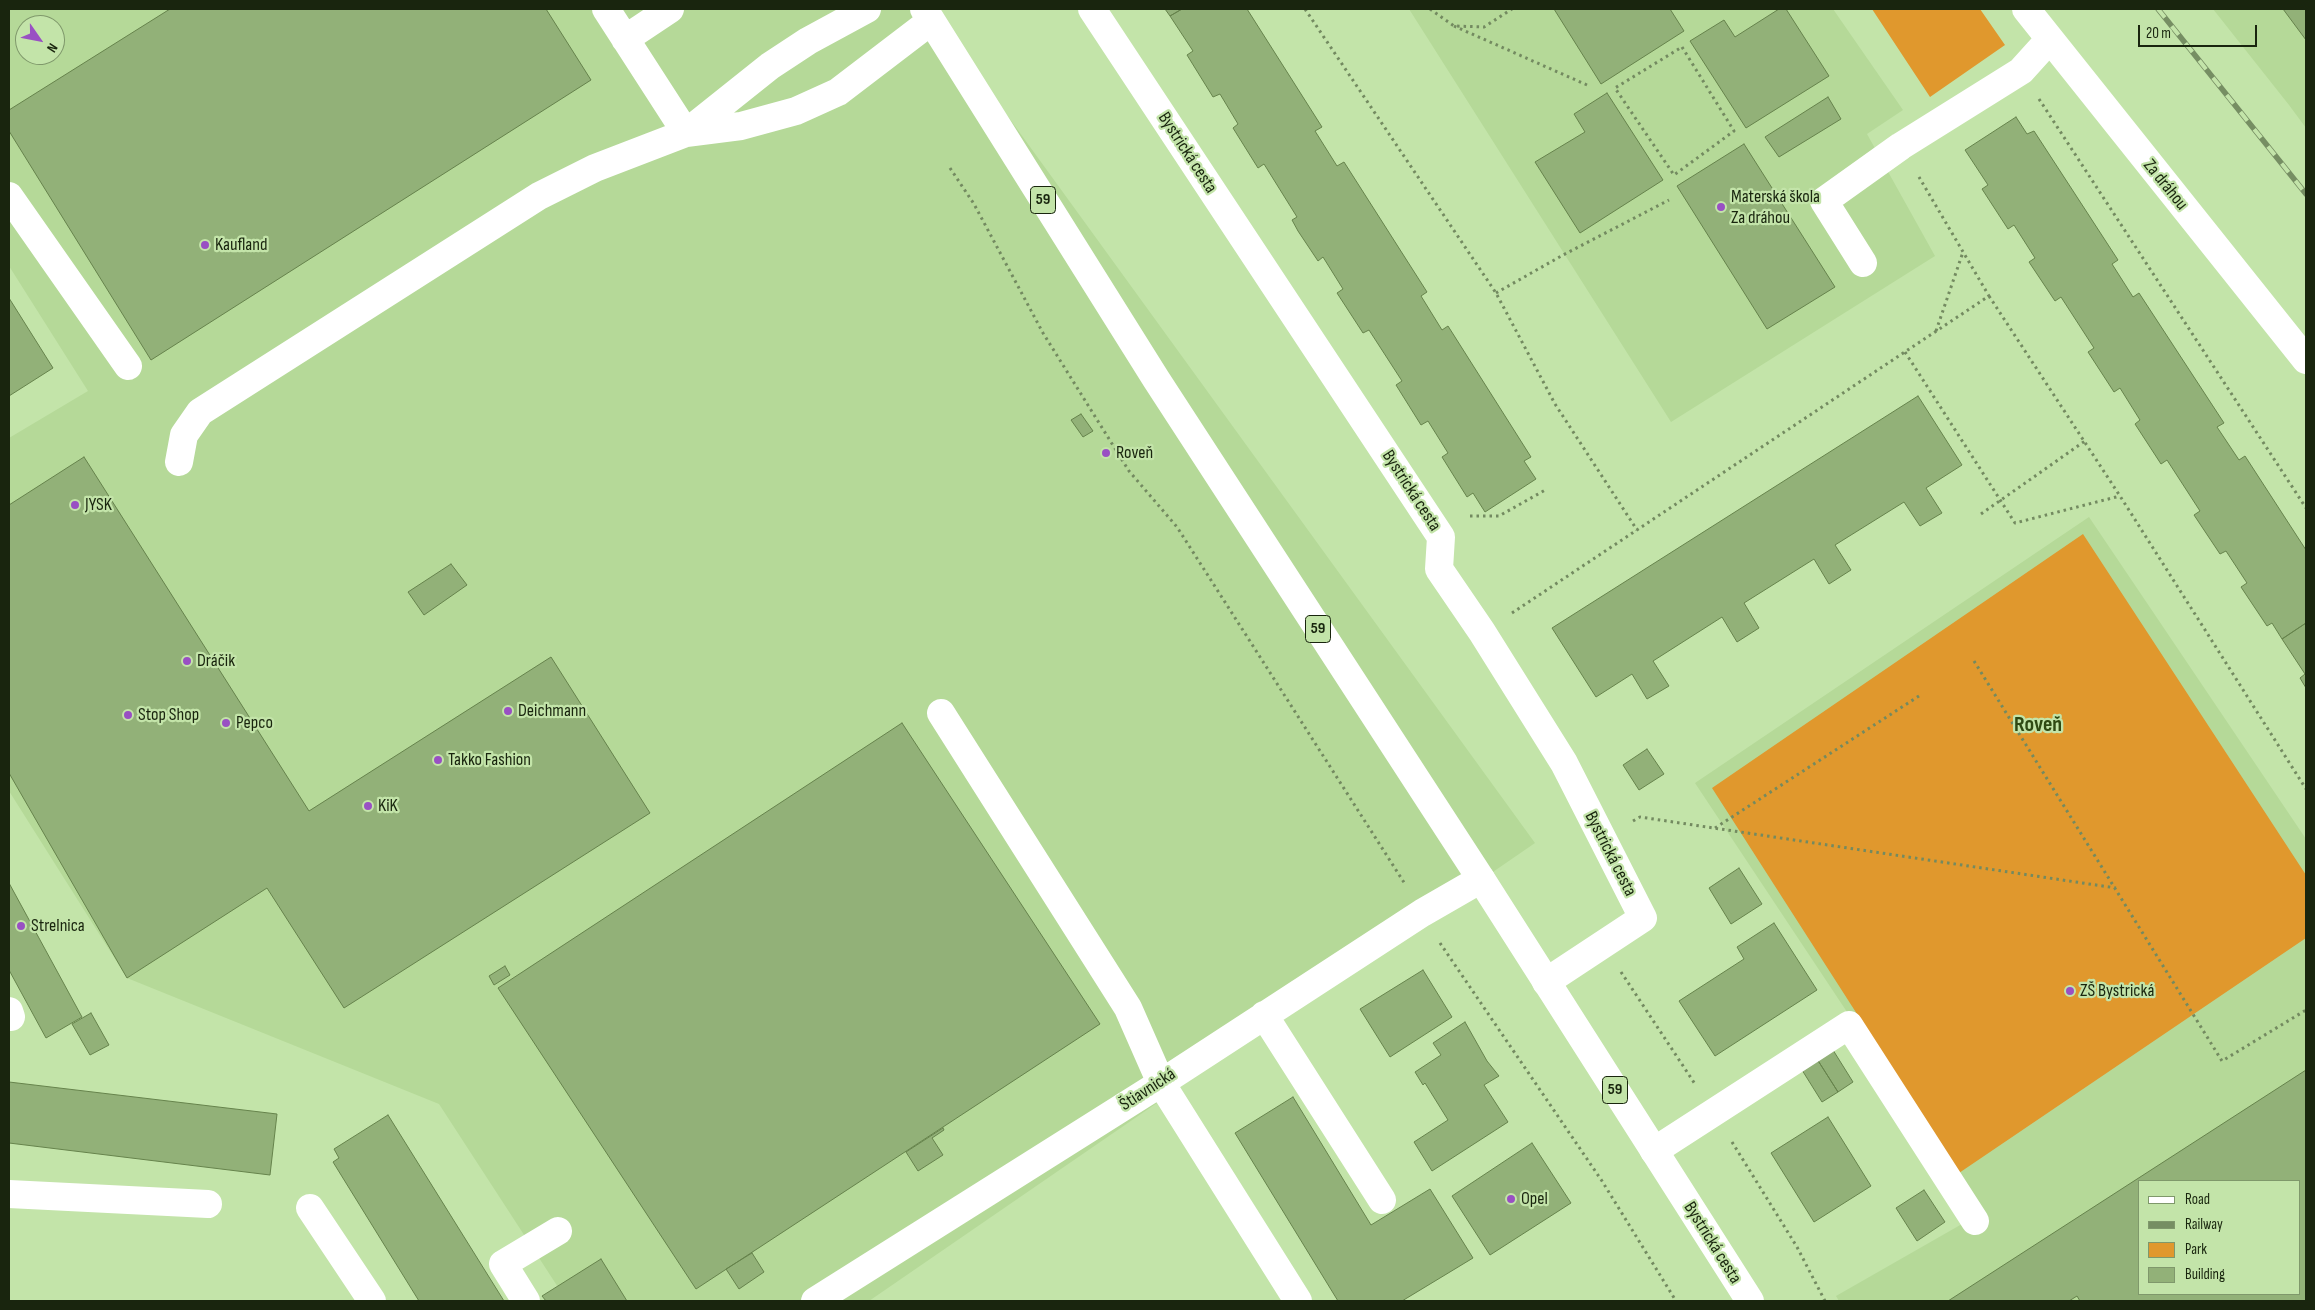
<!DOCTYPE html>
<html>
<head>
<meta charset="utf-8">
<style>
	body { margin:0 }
	#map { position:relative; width:2315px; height:1310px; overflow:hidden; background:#c3e4a9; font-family:"Sofia Sans Condensed",sans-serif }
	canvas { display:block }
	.frame { position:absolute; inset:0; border:10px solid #19250e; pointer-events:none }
	.legend { position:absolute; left:2138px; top:1180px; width:162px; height:115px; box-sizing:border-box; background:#c3e4a9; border:1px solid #7f986b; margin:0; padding:6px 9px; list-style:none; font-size:15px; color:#19250e }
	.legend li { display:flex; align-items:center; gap:10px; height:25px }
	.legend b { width:25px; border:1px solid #7f986b }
	.north { position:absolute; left:15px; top:15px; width:50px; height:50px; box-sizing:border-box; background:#c3e4a9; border:1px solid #7f986b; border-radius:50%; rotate:123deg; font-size:14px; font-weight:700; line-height:20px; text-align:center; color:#19250e }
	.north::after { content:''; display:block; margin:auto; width:18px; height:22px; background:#9950c3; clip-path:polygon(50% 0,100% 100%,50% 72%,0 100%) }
	.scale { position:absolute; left:2138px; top:25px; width:119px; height:22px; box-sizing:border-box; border:2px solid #19250e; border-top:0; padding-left:6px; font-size:15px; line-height:18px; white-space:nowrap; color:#19250e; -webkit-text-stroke:4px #c3e4a9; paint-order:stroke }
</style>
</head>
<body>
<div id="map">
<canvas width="2315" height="1310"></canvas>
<div class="frame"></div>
<ul class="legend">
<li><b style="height:6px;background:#fff"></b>Road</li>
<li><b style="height:6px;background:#768e63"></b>Railway</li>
<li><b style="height:14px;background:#e0982d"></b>Park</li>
<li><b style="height:14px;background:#92b178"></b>Building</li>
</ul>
<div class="north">N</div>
<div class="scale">20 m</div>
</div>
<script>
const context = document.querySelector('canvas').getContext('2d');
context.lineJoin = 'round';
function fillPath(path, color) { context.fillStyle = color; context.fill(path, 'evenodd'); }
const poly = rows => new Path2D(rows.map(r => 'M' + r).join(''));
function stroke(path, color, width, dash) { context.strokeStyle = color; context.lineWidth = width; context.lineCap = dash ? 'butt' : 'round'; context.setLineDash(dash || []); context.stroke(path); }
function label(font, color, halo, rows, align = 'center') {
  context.font = font + ' "Sofia Sans Condensed",sans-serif'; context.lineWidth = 4.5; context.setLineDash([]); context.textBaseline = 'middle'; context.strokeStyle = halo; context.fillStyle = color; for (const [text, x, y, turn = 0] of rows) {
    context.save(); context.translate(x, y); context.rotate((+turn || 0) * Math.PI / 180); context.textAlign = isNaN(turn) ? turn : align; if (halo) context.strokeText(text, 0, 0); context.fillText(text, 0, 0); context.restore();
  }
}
fillPath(poly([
	[9,9,930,9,1535,843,869,1301,567,1301,439,1104,127,978,9,791,9,438,88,391,9,266],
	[25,25,55,25,55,55,25,55],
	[1409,9,1833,9,1903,110,1867,134,1935,256,1671,422],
	[2213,9,2306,9,2306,128,2289,105],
	[2089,517,2306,839,2306,1301,1839,1301,1836,1296,1962,1224,1934,1143,1695,783],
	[2139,1181,2299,1181,2299,1294,2139,1294]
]), '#b5d998');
fillPath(poly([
	[1872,9,1980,9,2005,45,1930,97],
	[2083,534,2306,875,2306,938,1959,1173,1712,788]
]), '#e0982d');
const building = poly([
	[170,9,546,9,591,80,151,360,9,131,9,110,170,9],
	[1165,9,1182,9,1170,16,1165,9],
	[1182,9,1247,9,1322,127,1315,131,1337,166,1344,162,1427,292,1421,296,1442,330,1448,326,1531,457,1524,461,1536,479,1485,512,1473,493,1467,497,1442,457,1448,453,1428,421,1421,425,1396,385,1402,381,1369,330,1363,333,1337,293,1343,289,1323,257,1318,261,1298,231,1292,220,1297,217,1264,164,1258,168,1233,128,1238,124,1220,94,1213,97,1187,55,1193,51,1170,16,1182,9],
	[1554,9,1670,9,1684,31,1601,84,1554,9],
	[1779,9,1786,9,1829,76,1746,128,1690,41,1724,20,1735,37,1779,9],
	[2283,9,2306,9,2306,40,2283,9],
	[1607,93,1663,180,1580,233,1535,162,1585,132,1574,114,1607,93],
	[1828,97,1841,119,1779,157,1765,137,1828,97],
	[2016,117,2027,134,2034,131,2118,260,2112,264,2133,297,2139,293,2224,423,2217,427,2239,460,2245,456,2306,550,2306,623,2282,639,2272,623,2267,626,2241,587,2247,583,2226,551,2220,554,2194,515,2200,511,2167,460,2161,464,2135,424,2140,420,2120,388,2114,392,2088,352,2094,348,2061,297,2055,301,2029,262,2035,258,2014,225,2008,229,1982,189,1988,185,1965,150,2016,117],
	[1744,144,1835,287,1767,329,1677,186,1744,144],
	[9,298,53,368,9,396,9,298],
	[1918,396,1962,465,1926,488,1942,513,1920,526,1904,502,1835,545,1851,570,1829,584,1814,559,1744,603,1759,628,1737,642,1722,617,1653,661,1669,686,1647,699,1632,674,1596,697,1552,628,1918,396],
	[1081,414,1093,431,1083,437,1071,420,1081,414],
	[84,457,309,811,551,657,650,813,344,1008,267,888,127,978,9,773,9,505,84,457],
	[451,564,467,585,424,615,408,592,451,564],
	[2306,623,2306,688,2300,678,2305,674,2282,639,2306,623],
	[902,723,1100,1024,696,1289,498,988,902,723],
	[1647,749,1664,774,1639,790,1623,765,1647,749],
	[1739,868,1762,904,1731,924,1709,888,1739,868],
	[9,883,82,1017,46,1038,9,970,9,883],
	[1774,923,1817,990,1715,1056,1679,1001,1744,959,1737,947,1774,923],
	[505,966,510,975,494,985,489,976,505,966],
	[1423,970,1452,1017,1390,1057,1360,1009,1423,970],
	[91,1013,109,1045,90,1055,72,1024,91,1013],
	[1465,1022,1487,1061,1499,1076,1484,1085,1508,1122,1432,1171,1414,1142,1448,1120,1425,1083,1423,1085,1415,1072,1441,1055,1433,1043,1465,1022],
	[1833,1050,1853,1082,1838,1092,1817,1059,1833,1050],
	[1817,1059,1838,1092,1822,1102,1802,1070,1817,1059],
	[2306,1070,2306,1301,2080,1301,2077,1296,2069,1301,1948,1301,2306,1070],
	[2139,1181,2299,1181,2299,1294,2139,1294,2139,1181],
	[9,1082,277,1114,270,1175,9,1143,9,1082],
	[1293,1097,1371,1225,1430,1189,1473,1258,1402,1301,1338,1301,1235,1133,1293,1097],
	[388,1115,504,1301,419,1301,333,1162,339,1158,334,1149,388,1115],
	[1828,1117,1871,1186,1814,1222,1771,1153,1828,1117],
	[943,1128,944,1130,932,1138,943,1155,918,1171,906,1152,943,1128],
	[1532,1143,1571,1203,1490,1255,1452,1196,1532,1143],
	[1924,1190,1945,1222,1917,1241,1896,1208,1924,1190],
	[752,1253,764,1272,739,1289,726,1269,752,1253],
	[601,1259,627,1301,546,1301,542,1296,601,1259]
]);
fillPath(building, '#92b178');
stroke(building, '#66834c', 1);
stroke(poly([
	[1305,9,1496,293,1555,404,1637,530],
	[1430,9,1454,26,1484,27,1512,9],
	[1454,26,1587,85],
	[1682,47,1734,131,1674,175,1615,88,1682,47],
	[2039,99,2306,508],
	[950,168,974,204,1043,333,1129,471,1177,527,1405,884],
	[1496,293,1563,255,1669,200],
	[1989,296,2120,496,2306,789],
	[1936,331,1963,252],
	[1905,352,2015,523,2120,496],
	[1981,514,2085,441],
	[1470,516,1499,516,1547,489],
	[1512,613,1989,296,1919,177],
	[1974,661,2222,1061,2306,1010],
	[1633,821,1640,817,2116,888],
	[1715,828,1919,696],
	[1440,943,1602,1181,1676,1301],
	[1621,972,1695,1084],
	[1732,1142,1797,1247,1825,1301]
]), '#738a60', 3, [2.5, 4]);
stroke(poly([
	[606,9,686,133],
	[1092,9,1441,537,1439,569,1482,632,1564,763,1643,918,1546,982],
	[2026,9,2306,360],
	[625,39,670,9],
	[686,133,770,66,808,41,867,9],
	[9,196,128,366],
	[1863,263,1824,201,1901,146,2021,71,2049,40],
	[179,462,184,435,200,412,539,196,595,168,686,133,741,126,796,111,838,92,931,21],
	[941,713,1128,1008,1161,1083,1298,1301],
	[9,1011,11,1017],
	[1264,1015,1382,1200],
	[1654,1151,1849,1025,1975,1221],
	[9,1194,208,1204],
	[310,1208,372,1301],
	[526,1301,503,1264,558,1231],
	[815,1301,1161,1083,1422,913,1481,879]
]), '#fff', 28);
stroke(poly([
	[924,9,1156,379,1481,879,1750,1301]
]), '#fff', 28);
const rail = poly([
	[2158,9,2306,194]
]);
stroke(rail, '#768e63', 5.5);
stroke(rail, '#c3e4a9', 4, [11]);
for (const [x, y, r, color] of [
	[1721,207,5,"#9950c3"],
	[205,245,5,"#9950c3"],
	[1106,453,5,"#9950c3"],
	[75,505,5,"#9950c3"],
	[187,661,5,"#9950c3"],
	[508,711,5,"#9950c3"],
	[128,715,5,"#9950c3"],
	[226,723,5,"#9950c3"],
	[438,760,5,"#9950c3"],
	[368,806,5,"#9950c3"],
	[21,926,5,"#9950c3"],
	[2070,991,5,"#9950c3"],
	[1511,1199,5,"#9950c3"]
]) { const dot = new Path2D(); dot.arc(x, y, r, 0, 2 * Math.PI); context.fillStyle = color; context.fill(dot); stroke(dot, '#c3e4a9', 2); }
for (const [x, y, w] of [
	[1043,200,25],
	[1318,629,25],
	[1615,1090,25]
]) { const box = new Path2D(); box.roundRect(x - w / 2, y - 13.5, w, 27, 4); context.fillStyle = '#c3e4a9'; context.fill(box); stroke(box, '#19250e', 1); }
label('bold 16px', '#19250e', null, [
	["59",1043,200],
	["59",1318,629],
	["59",1615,1090]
]);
label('18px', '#19250e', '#c3e4a9', [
	["Bystrická cesta",1187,153,57],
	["Za dráhou",2165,185,51],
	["Bystrická cesta",1411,491,57],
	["Bystrická cesta",1610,854,63],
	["Štiavnická",1148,1090,-33],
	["Bystrická cesta",1712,1243,58]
]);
label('18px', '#19250e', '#c3e4a9', [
	["Materská škola",1731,197],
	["Za dráhou",1731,218],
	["Kaufland",215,245],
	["Roveň",1116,453],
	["JYSK",85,505],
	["Dráčik",197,661],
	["Deichmann",518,711],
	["Stop Shop",138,715],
	["Pepco",236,723],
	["Takko Fashion",448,760],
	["KiK",378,806],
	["Strelnica",31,926],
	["ZŠ Bystrická",2080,991],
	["Opel",1521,1199]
], 'left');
label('bold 22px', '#2f4913', '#c3e4a9', [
	["Roveň",2038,725]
]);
</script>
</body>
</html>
